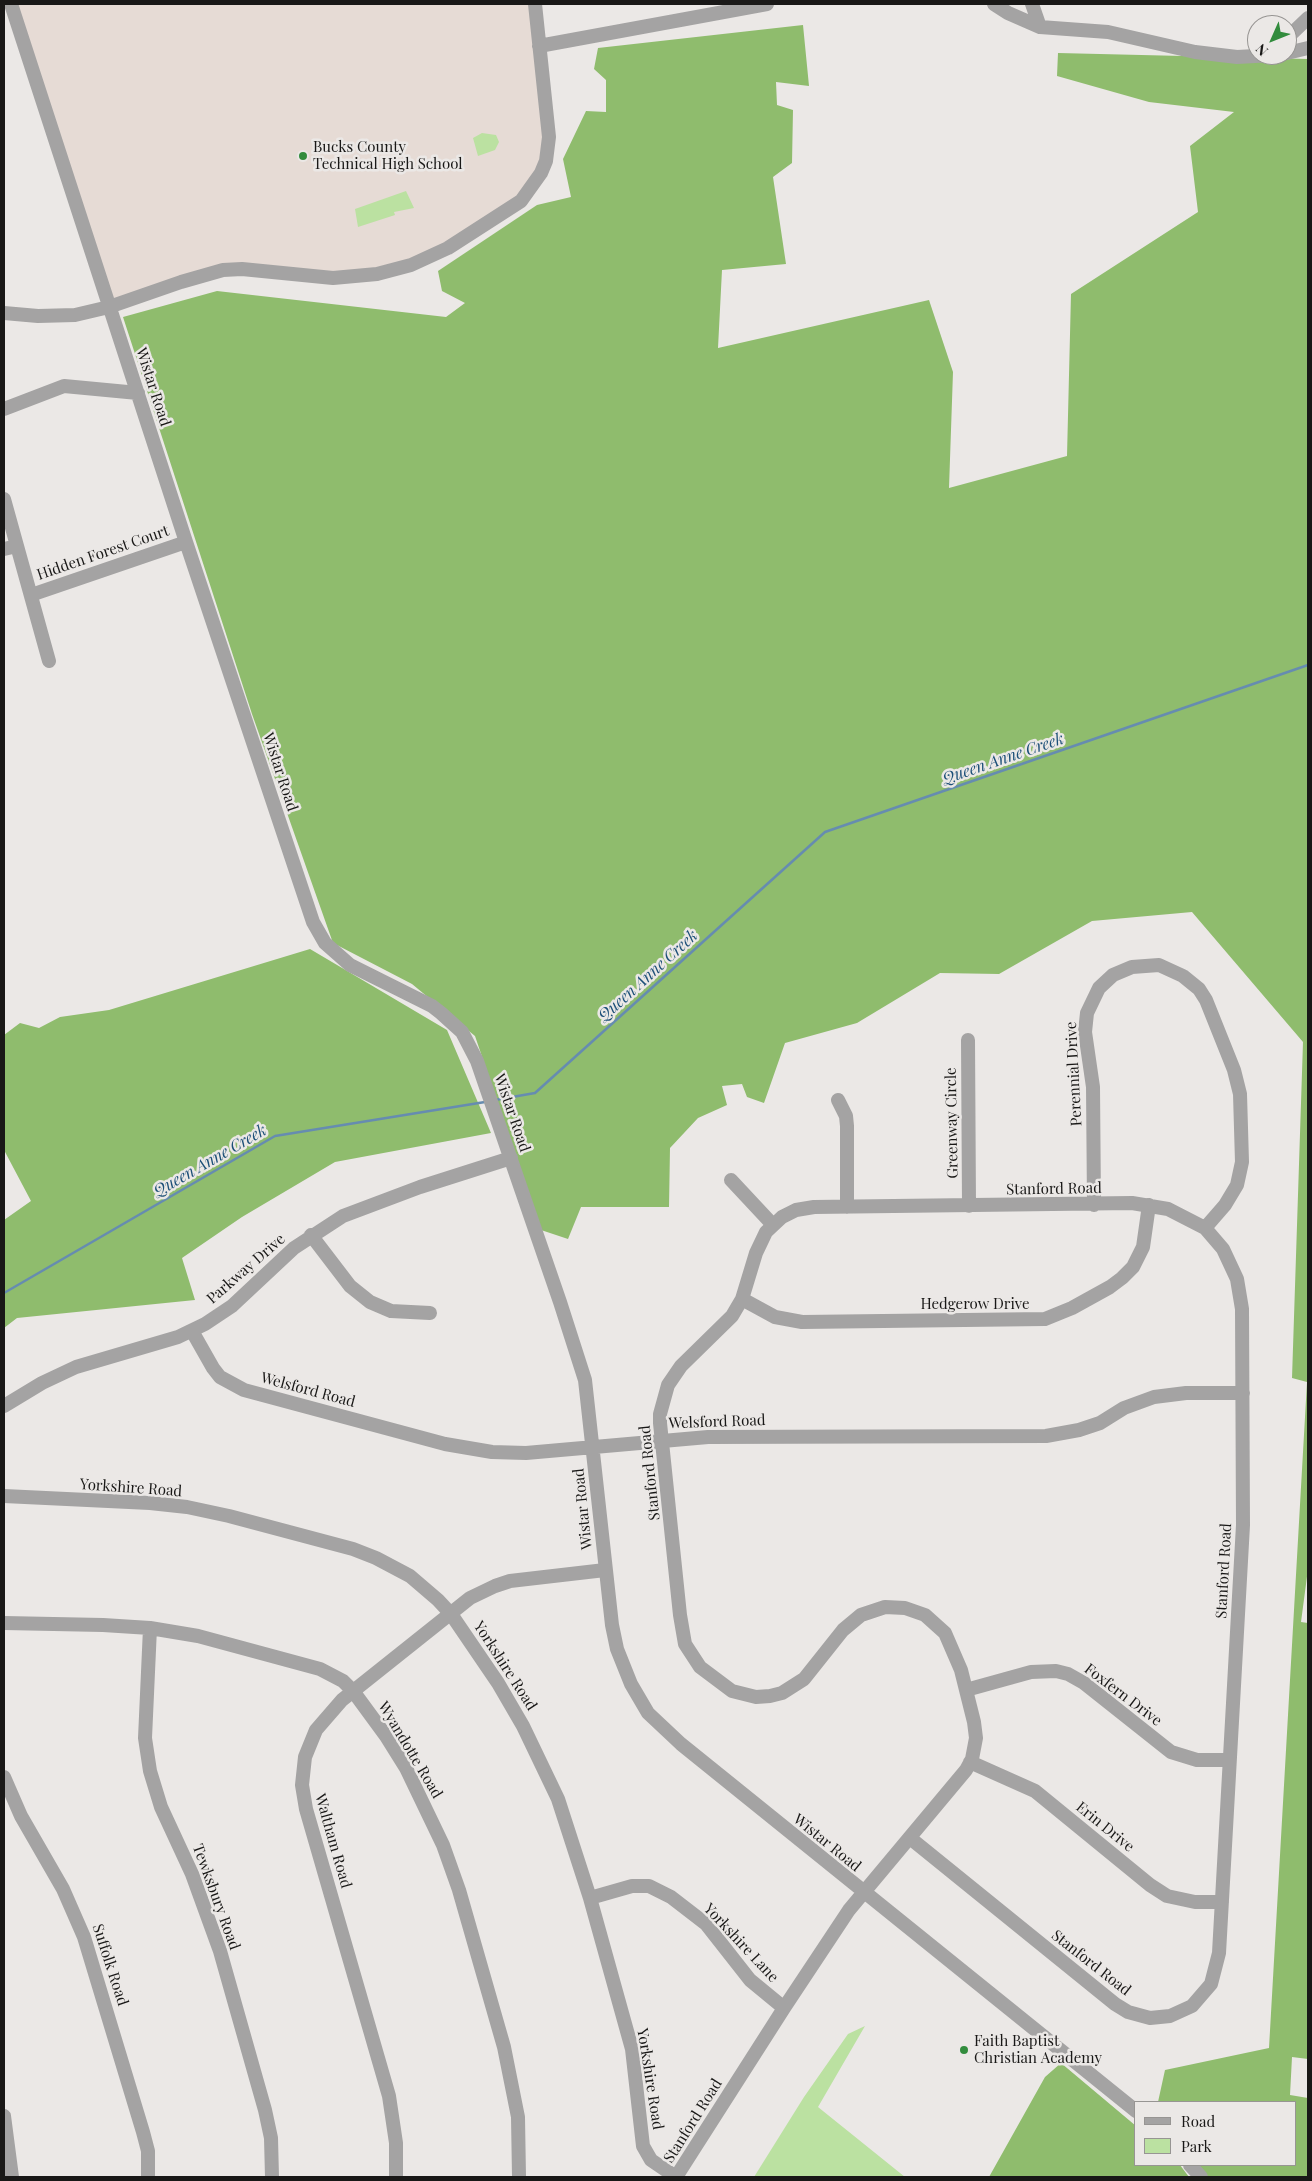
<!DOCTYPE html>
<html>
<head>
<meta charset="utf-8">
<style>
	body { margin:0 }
	#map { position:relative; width:1312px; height:2181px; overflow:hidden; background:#ebe8e6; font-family:"Playfair Display",serif }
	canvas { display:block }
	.frame { position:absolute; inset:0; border:5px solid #191817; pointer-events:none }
	.legend { position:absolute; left:1134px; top:2101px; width:162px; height:65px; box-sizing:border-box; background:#ebe8e6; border:1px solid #979593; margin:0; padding:6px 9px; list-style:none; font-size:15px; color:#191817 }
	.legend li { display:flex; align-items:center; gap:10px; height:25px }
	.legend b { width:25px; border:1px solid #979593 }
	.north { position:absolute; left:1247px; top:15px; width:50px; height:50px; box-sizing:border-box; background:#ebe8e6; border:1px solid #979593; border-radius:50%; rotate:226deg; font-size:14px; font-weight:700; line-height:20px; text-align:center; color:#191817 }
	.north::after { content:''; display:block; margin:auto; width:18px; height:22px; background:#328c3d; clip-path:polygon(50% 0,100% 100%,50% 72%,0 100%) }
</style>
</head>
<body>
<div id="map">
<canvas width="1312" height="2181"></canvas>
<div class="frame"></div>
<ul class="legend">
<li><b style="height:6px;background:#a4a3a3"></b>Road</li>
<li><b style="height:14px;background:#bbe1a1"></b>Park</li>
</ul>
<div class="north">N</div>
</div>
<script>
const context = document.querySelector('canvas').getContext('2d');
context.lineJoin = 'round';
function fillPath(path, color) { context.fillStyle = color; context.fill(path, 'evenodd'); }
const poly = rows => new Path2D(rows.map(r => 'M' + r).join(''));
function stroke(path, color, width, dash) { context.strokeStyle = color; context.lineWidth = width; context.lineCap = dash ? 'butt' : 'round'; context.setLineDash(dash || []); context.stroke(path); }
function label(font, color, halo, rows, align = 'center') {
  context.font = font + ' "Playfair Display",serif'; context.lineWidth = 5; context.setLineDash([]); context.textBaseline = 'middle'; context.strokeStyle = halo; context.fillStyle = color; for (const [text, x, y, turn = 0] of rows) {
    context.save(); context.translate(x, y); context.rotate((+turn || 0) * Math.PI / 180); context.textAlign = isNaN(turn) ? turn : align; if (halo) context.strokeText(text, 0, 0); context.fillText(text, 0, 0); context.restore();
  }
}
fillPath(poly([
	[10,4,535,4,549,137,529,192,448,248,377,274,242,269,109,307]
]), '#e6dbd5');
fillPath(poly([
	[482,133,496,135,499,142,495,150,478,156,473,138],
	[406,191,414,208,394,212,395,215,358,227,355,209],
	[865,2026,818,2107,905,2177,754,2177,804,2097,848,2034]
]), '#bbe1a1');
fillPath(poly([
	[803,25,809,86,776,82,777,105,793,110,792,163,773,177,786,264,722,270,718,348,929,300,953,372,949,488,1067,456,1071,294,1198,212,1190,146,1234,112,1149,102,1057,76,1058,53,1308,59,1308,1569,1301,1622,1308,1623,1308,2059,1292,2057,1290,2095,1308,2098,1308,2177,1203,2177,1194,2165,1296,2165,1296,2102,1158,2102,1165,2070,1269,2048,1307,1382,1292,1378,1303,1042,1192,912,1092,921,999,974,940,973,857,1023,785,1043,764,1103,747,1097,742,1084,722,1086,727,1105,698,1118,670,1148,669,1207,581,1207,568,1239,541,1230,475,1036,412,984,333,943,252,714,123,317,217,291,446,317,465,303,442,291,438,271,537,205,571,197,563,159,586,111,606,112,606,80,594,69,598,48],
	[310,949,447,1030,491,1133,335,1162,242,1217,182,1258,195,1300,17,1318,4,1328,4,1220,31,1201,4,1150,4,1035,20,1023,39,1028,60,1017,109,1010],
	[1061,2063,1136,2126,1136,2165,1180,2165,1189,2177,989,2177,1045,2077]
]), '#8fbc6d');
stroke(poly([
	[495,1100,535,1093,825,832,1308,665],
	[4,1293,275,1136,485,1102]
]), '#668cb0', 2.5);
stroke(poly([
	[11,4,186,542,313,922,325,943,350,965,432,1006,441,1013,462,1032,477,1061,560,1302,585,1380,612,1625,617,1649,631,1684,648,1713,681,1744,1136,2111],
	[994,4,1008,13,1040,27,1108,32,1195,52,1237,57,1274,55],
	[1032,4,1040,27],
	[1287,38,1308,18],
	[539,46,767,4],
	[1287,53,1308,48],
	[4,313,38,316,75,315,109,307,181,282,223,270,242,269,333,278,377,274,411,265,448,248,521,201,541,173,546,161,549,137,535,4],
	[4,409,64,386,138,393],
	[4,499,49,661],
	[4,549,17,546],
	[31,595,186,542],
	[968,1040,969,1206],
	[838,1100,846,1116,847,1126,847,1207],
	[731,1180,773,1225],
	[1094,1205,1093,1087,1085,1032,1087,1013,1099,988,1113,975,1132,967,1159,965,1183,976,1199,989,1206,1000,1234,1070,1240,1094,1242,1162,1237,1185,1225,1205,1205,1228],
	[311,1235,350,1286,370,1302,391,1311,430,1313],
	[742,1299,775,1317,802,1322,1045,1319,1072,1308,1110,1287,1122,1278,1133,1267,1143,1247,1149,1205],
	[192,1331,213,1368,220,1377,244,1390,445,1444,492,1452,526,1453,708,1437,1046,1436,1079,1430,1100,1423,1124,1408,1154,1397,1186,1393,1243,1393],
	[4,1406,42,1383,76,1367,178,1337,205,1324,232,1306,294,1248,343,1216,420,1187,511,1158],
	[4,1496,150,1503,187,1507,229,1516,353,1549,376,1558,410,1576,438,1600,451,1614,498,1683,523,1726,558,1799,590,1898,632,2049,643,2146,651,2160,676,2177],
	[4,1623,103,1625,150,1628,198,1636,320,1669,343,1681,353,1691,386,1736,406,1768,443,1845,459,1890,504,2047,518,2117,519,2177],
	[150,1628,145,1738,150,1771,161,1807,192,1874,220,1951,265,2110,271,2138,272,2177],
	[966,1690,1031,1672,1056,1671,1068,1674,1084,1683,1171,1752,1197,1760,1229,1760],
	[970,1762,1035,1791,1150,1885,1167,1896,1195,1902,1222,1902],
	[4,1777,21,1816,63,1889,84,1937,143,2132,148,2151,148,2177],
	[590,1898,632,1886,649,1886,671,1897,706,1924,750,1980,784,2008],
	[4,2116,12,2177],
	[1190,2165,1201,2177],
	[396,2177,396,2143,389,2096,306,1809,302,1785,305,1757,316,1730,342,1700,470,1598,495,1586,510,1581,605,1570],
	[676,2177,784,2008,849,1910,966,1770,972,1759,976,1738,974,1722,961,1670,945,1633,925,1615,905,1608,885,1607,861,1615,843,1630,804,1679,782,1693,770,1696,756,1697,732,1691,700,1667,685,1644,680,1615,660,1423,660,1414,668,1385,681,1366,732,1316,742,1299,756,1253,766,1232,782,1217,796,1210,814,1207,1132,1203,1168,1209,1205,1228,1223,1249,1237,1279,1242,1309,1243,1525,1219,1953,1211,1984,1192,2006,1170,2016,1150,2018,1128,2012,1115,2004,910,1838]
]), '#a4a3a3', 14);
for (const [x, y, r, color] of [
	[303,156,5,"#328c3d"],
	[964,2050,5,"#328c3d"]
]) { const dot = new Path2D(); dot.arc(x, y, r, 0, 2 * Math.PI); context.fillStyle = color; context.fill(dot); stroke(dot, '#ebe8e6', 2); }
label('15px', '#191817', '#ebe8e6', [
	["Bucks County",313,147],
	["Technical High School",313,164],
	["Faith Baptist",974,2041],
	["Christian Academy",974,2058]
], 'left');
label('15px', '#191817', '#ebe8e6', [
	["Wistar Road",153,387,72],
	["Hidden Forest Court",103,553,-19],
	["Wistar Road",280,772,72],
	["Perennial Drive",1074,1074,-93],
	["Wistar Road",512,1113,71],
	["Greenway Circle",952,1123,-91],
	["Stanford Road",1054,1189,-1],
	["Parkway Drive",246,1269,-41],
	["Hedgerow Drive",975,1304],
	["Welsford Road",308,1390,15],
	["Welsford Road",717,1422,-2],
	["Stanford Road",650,1473,-96],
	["Yorkshire Road",131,1488,4],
	["Wistar Road",583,1509,-96],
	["Stanford Road",1224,1571,-87],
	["Yorkshire Road",505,1666,57],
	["Foxfern Drive",1123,1695,37],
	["Wyandotte Road",410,1750,59],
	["Erin Drive",1105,1827,39],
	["Waltham Road",333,1841,74],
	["Wistar Road",827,1843,39],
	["Tewksbury Road",216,1897,70],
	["Yorkshire Lane",741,1943,47],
	["Stanford Road",1091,1963,38],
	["Suffolk Road",110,1965,72],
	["Yorkshire Road",650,2079,81],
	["Stanford Road",693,2121,-58]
]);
label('italic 16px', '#1c4f78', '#ebe8e6', [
	["Queen Anne Creek",1003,759,-19],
	["Queen Anne Creek",648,976,-42],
	["Queen Anne Creek",210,1161,-30]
]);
</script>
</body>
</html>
